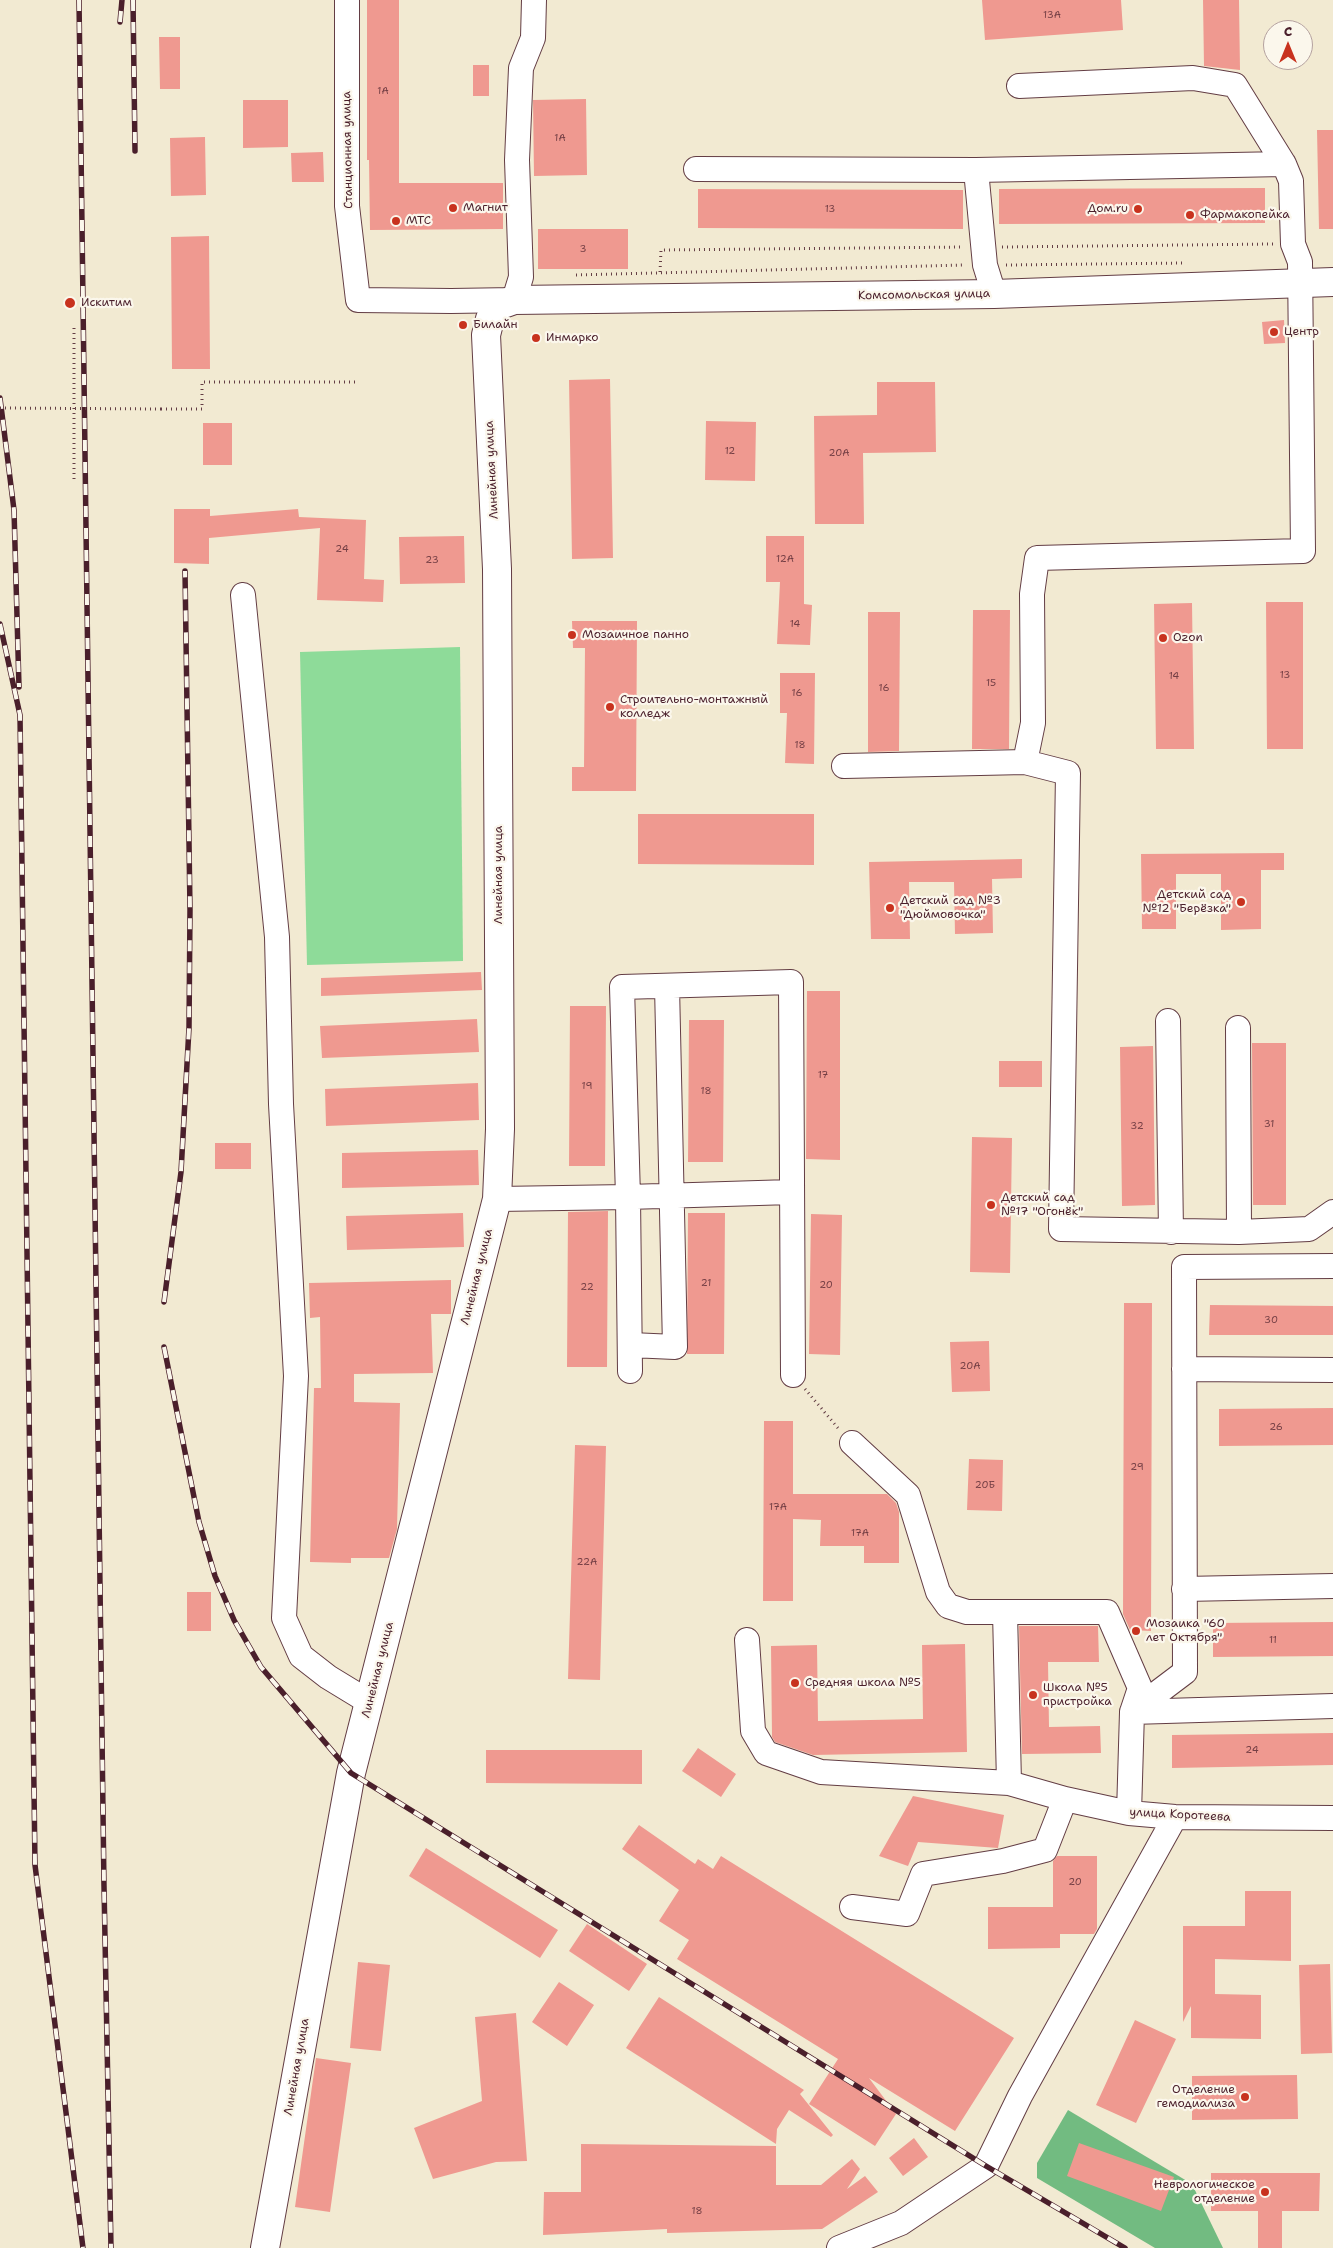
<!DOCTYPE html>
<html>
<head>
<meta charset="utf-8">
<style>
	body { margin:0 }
	#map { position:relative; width:1333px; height:2248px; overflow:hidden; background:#f2ead2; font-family:"Shantell Sans",sans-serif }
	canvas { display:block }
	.north { position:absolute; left:1263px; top:20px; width:50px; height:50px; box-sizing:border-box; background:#fbf7ec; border:1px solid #b4a19f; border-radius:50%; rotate:0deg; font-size:14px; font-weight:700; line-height:20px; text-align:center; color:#4a1f2b }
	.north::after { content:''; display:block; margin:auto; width:18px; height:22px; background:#c8321e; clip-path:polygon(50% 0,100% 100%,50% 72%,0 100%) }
</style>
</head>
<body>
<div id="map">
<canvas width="1333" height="2248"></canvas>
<div class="north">С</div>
</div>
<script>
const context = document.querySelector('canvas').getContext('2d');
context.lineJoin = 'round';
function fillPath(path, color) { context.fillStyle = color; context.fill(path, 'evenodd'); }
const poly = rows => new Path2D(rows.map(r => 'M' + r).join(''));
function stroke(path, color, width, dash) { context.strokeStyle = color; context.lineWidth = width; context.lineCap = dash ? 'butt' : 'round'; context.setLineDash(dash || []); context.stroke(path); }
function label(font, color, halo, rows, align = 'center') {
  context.font = font + ' "Shantell Sans",sans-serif'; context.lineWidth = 4.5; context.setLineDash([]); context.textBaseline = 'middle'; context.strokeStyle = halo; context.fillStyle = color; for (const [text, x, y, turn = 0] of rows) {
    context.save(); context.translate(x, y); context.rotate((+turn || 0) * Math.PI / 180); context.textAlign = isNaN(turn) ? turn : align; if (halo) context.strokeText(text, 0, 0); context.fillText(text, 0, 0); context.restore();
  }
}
fillPath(poly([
	[460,647,463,961,307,965,300,652]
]), '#8edb99');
fillPath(poly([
	[1068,2110,1192,2184,1223,2248,1155,2248,1037,2178,1037,2163]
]), '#72bb81');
fillPath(poly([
	[367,0,399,0,399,183,503,183,503,229,370,230,369,160,367,160],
	[982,0,1121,0,1123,30,985,40],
	[1203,0,1239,0,1240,70,1204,66],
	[159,37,180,37,180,89,160,89],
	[473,65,489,65,489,96,473,96],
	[586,99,587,175,534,176,533,100],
	[243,100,288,100,288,147,243,148],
	[1317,130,1333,130,1333,229,1319,229],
	[205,137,206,195,171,196,170,138],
	[323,152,324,182,292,182,291,153],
	[1265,188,1265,223,999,224,999,189],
	[698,189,963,190,963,229,698,228],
	[538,229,628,229,628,269,538,269],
	[209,236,210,369,172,369,171,237],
	[1284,320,1285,343,1264,344,1262,322],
	[610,379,613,558,572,559,569,380],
	[877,382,935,382,936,452,863,453,864,524,815,524,814,416,877,415],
	[706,421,756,422,755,481,705,480],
	[203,423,232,423,232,465,203,465],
	[174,509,210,509,210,516,298,509,299,517,366,520,364,579,384,580,383,602,317,600,320,528,209,538,209,564,174,563],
	[464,536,465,583,400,584,399,537],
	[766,536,804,536,804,604,812,605,810,645,777,644,780,582,766,582],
	[1266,602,1303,602,1303,749,1267,749],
	[1192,603,1194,749,1156,749,1154,604],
	[973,610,1010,610,1009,749,972,749],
	[868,612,900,612,899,751,868,752],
	[572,621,637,621,636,791,572,791,572,767,584,767,585,648,573,648],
	[780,673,815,673,814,764,785,763,787,713,780,713],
	[638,814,814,814,814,865,638,864],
	[1284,853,1284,870,1261,870,1261,929,1221,930,1221,874,1176,874,1176,929,1142,929,1141,854],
	[1022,859,1022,878,992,879,993,933,955,934,954,882,909,882,910,939,871,939,869,862],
	[481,972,482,990,321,996,321,978],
	[807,991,840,991,840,1160,806,1159],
	[570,1006,606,1006,605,1166,569,1166],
	[477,1019,479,1052,322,1058,320,1026],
	[689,1020,724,1020,723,1162,688,1162],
	[1252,1043,1286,1043,1286,1205,1253,1205],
	[1153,1046,1155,1205,1122,1206,1120,1047],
	[999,1061,1042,1061,1042,1087,999,1087],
	[478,1083,479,1120,326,1126,325,1089],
	[972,1137,1012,1138,1010,1273,970,1272],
	[215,1143,251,1143,251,1169,215,1169],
	[478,1150,479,1185,342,1188,342,1153],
	[608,1211,607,1367,567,1367,568,1212],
	[463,1213,464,1247,347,1250,346,1216],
	[688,1213,725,1213,724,1354,687,1354],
	[811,1214,842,1215,840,1355,809,1354],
	[451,1280,451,1314,431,1314,433,1373,354,1374,354,1402,400,1403,397,1529,389,1558,351,1558,351,1563,310,1562,314,1388,321,1388,320,1317,310,1318,309,1283],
	[1124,1303,1152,1303,1151,1631,1130,1630,1123,1614],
	[1210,1305,1333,1306,1333,1335,1209,1335],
	[989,1341,990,1391,952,1392,950,1342],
	[1333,1408,1333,1445,1219,1446,1219,1409],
	[764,1421,793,1421,793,1494,887,1494,896,1503,899,1512,899,1563,864,1563,864,1546,820,1546,821,1520,793,1519,793,1601,763,1601],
	[575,1445,606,1446,600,1680,568,1679],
	[969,1459,1003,1460,1002,1511,967,1510],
	[187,1592,211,1592,211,1631,187,1631],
	[1333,1622,1333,1656,1213,1657,1213,1623],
	[1019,1626,1098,1626,1099,1662,1048,1662,1049,1727,1100,1726,1101,1753,1022,1754],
	[965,1644,967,1752,813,1755,775,1742,772,1737,771,1646,817,1645,818,1721,923,1719,922,1645],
	[1333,1733,1333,1765,1172,1768,1172,1735],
	[698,1748,736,1774,721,1797,682,1771],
	[486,1750,642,1750,642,1784,486,1783],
	[913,1796,1004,1815,998,1848,918,1842,908,1866,879,1856],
	[639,1825,695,1864,698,1859,713,1869,721,1856,1014,2038,955,2131,869,2078,896,2114,875,2146,809,2104,838,2059,677,1959,689,1940,659,1921,679,1890,622,1849],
	[426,1848,558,1930,540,1958,409,1876],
	[1057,1856,1097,1856,1097,1929,1094,1934,1060,1934,1060,1948,988,1949,988,1907,1053,1907,1053,1861],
	[1245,1891,1291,1891,1291,1961,1215,1959,1215,1994,1261,1995,1261,2039,1191,2038,1191,2006,1183,2022,1183,1926,1245,1926],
	[587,1924,647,1964,629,1991,569,1951],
	[358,1962,390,1965,381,2051,350,2048],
	[1330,1964,1332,2053,1301,2054,1299,1965],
	[559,1982,594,2005,567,2046,532,2022],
	[659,1997,804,2090,800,2094,833,2135,831,2137,789,2110,777,2129,776,2144,626,2048],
	[516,2013,527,2161,496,2162,433,2179,414,2128,482,2101,475,2017],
	[1135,2020,1176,2039,1136,2123,1096,2105],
	[316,2058,351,2063,330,2212,295,2207],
	[1297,2075,1298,2119,1192,2120,1192,2076],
	[914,2138,928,2157,903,2176,889,2158],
	[1079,2143,1174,2177,1161,2211,1067,2176],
	[581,2144,776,2146,776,2185,821,2185,852,2159,860,2169,847,2189,865,2176,878,2192,822,2229,667,2233,667,2229,543,2235,544,2192,581,2192],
	[1211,2173,1320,2173,1319,2211,1282,2211,1282,2248,1258,2248,1258,2211,1211,2211]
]), '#ef9990');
const minor = poly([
	[347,0,347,206,358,300,451,301,514,300,521,277,517,160,521,68,533,38,534,0],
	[1019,86,1193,78,1235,85,1284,164],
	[696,169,976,170,1284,164,1291,181,1293,244,1300,262,1303,551,1037,558,1032,594,1033,723,1025,762,844,766],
	[976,170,985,265,994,294],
	[243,595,277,937,281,1104,296,1376,284,1618,301,1656,328,1677,369,1702],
	[1025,762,1068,773,1061,1229,1239,1232,1309,1229,1333,1212],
	[1168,1021,1171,1232],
	[1238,1028,1239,1232],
	[497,1199,628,1197,622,987,791,982,793,1375],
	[631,1345,675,1347,667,986],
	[1184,1369,1333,1370],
	[630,1371,628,1197,791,1192],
	[852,1443,908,1495,938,1592,948,1606,967,1612,1005,1612,1009,1783],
	[1184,1589,1333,1586],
	[1005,1612,1107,1612,1140,1688,1132,1712,1333,1706],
	[747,1640,753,1731,766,1753,821,1772,1009,1783,1065,1799],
	[1129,1813,1132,1712,1185,1672,1184,1267,1333,1266],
	[852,1907,907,1914,923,1874,1003,1861,1045,1850,1065,1799,1129,1813,1175,1817,1333,1818],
	[839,2248,901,2223,986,2166,1020,2096,1175,1817]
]);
const major = poly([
	[265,2248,351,1773,497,1199,500,1129,497,569,486,335,490,319,500,305,514,300,994,294,1333,282]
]);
stroke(minor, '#633d44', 26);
stroke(major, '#633d44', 30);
stroke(poly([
	[1002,247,1273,244],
	[1006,265,1185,263],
	[660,272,661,250,963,247],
	[576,275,965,265],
	[74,328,74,482],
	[161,409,202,409,202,382,357,382],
	[805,1389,838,1428]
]), '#633d44', 3, [1, 4]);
stroke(minor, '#fff', 24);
stroke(major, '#fff', 28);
const rail = poly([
	[79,0,104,1886,111,2248],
	[133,0,135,151],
	[120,22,122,0],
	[0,398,14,510,19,687],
	[0,624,20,715,35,1865,83,2248],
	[164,1302,181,1172,189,1028,190,910,185,571],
	[164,1347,199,1522,215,1576,234,1620,261,1667,351,1773,986,2166,1125,2248]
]);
stroke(rail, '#4a1f2b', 5.5);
stroke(rail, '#fbf7ec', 4, [11]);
stroke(poly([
	[0,408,161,409]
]), '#633d44', 3, [1, 4]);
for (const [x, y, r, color] of [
	[453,208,5,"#c8321e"],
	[1138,209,5,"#c8321e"],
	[1190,215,5,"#c8321e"],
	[396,221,5,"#c8321e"],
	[70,303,6,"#c8321e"],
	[463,325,5,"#c8321e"],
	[1274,332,5,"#c8321e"],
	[536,338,5,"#c8321e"],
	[572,635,5,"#c8321e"],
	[1163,638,5,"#c8321e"],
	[610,707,5,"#c8321e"],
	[1241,902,5,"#c8321e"],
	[890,908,5,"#c8321e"],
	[991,1205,5,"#c8321e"],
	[1136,1631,5,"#c8321e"],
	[795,1683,5,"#c8321e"],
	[1033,1695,5,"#c8321e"],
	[1245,2097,5,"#c8321e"],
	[1265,2192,5,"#c8321e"]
]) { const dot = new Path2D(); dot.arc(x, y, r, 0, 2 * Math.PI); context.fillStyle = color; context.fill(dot); stroke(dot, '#fbf7ec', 2); }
label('10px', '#733e44', null, [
	["13А",1052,15],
	["1А",383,91],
	["1А",560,138],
	["13",830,209],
	["3",583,249],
	["12",730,451],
	["20А",839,453],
	["24",342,549],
	["12А",785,559],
	["23",432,560],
	["14",795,624],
	["13",1285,675],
	["14",1174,676],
	["15",991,683],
	["16",884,688],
	["16",797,693],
	["18",800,745],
	["17",823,1075],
	["19",587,1086],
	["18",706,1091],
	["31",1269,1124],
	["32",1137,1126],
	["21",706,1283],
	["20",826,1285],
	["22",587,1287],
	["30",1271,1320],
	["20А",970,1366],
	["26",1276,1427],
	["29",1137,1467],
	["20Б",985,1485],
	["17А",778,1507],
	["17А",860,1533],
	["22А",587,1562],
	["11",1273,1640],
	["24",1252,1750],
	["20",1075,1882],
	["18",697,2211]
]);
label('12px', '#4a1f2b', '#fbf7ec', [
	["Станционная улица",348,150,-91],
	["Комсомольская улица",924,295,-1],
	["Линейная улица",492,470,-93],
	["Линейная улица",499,875,-90],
	["Линейная улица",477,1277,-76],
	["Линейная улица",378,1670,-76],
	["улица Коротеева",1180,1815,3],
	["Линейная улица",297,2067,-80]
]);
label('12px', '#4a1f2b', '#fbf7ec', [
	["Магнит",463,208],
	["Дом.ru",1128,209,"right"],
	["Фармакопейка",1200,215],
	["МТС",406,221],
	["Искитим",81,303],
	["Билайн",473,325],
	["Центр",1284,332],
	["Инмарко",546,338],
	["Мозаичное панно",582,635],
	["Ozon",1173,638],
	["Строительно-монтажный",620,700],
	["колледж",620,714],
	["Детский сад",1231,895,"right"],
	["№12 \"Берёзка\"",1231,909,"right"],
	["Детский сад №3",900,901],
	["\"Дюймовочка\"",900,915],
	["Детский сад",1001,1198],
	["№17 \"Огонёк\"",1001,1212],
	["Мозаика \"60",1146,1624],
	["лет Октября\"",1146,1638],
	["Средняя школа №5",805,1683],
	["Школа №5",1043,1688],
	["пристройка",1043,1702],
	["Отделение",1235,2090,"right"],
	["гемодиализа",1235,2104,"right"],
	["Неврологическое",1255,2185,"right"],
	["отделение",1255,2199,"right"]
], 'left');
</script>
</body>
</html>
